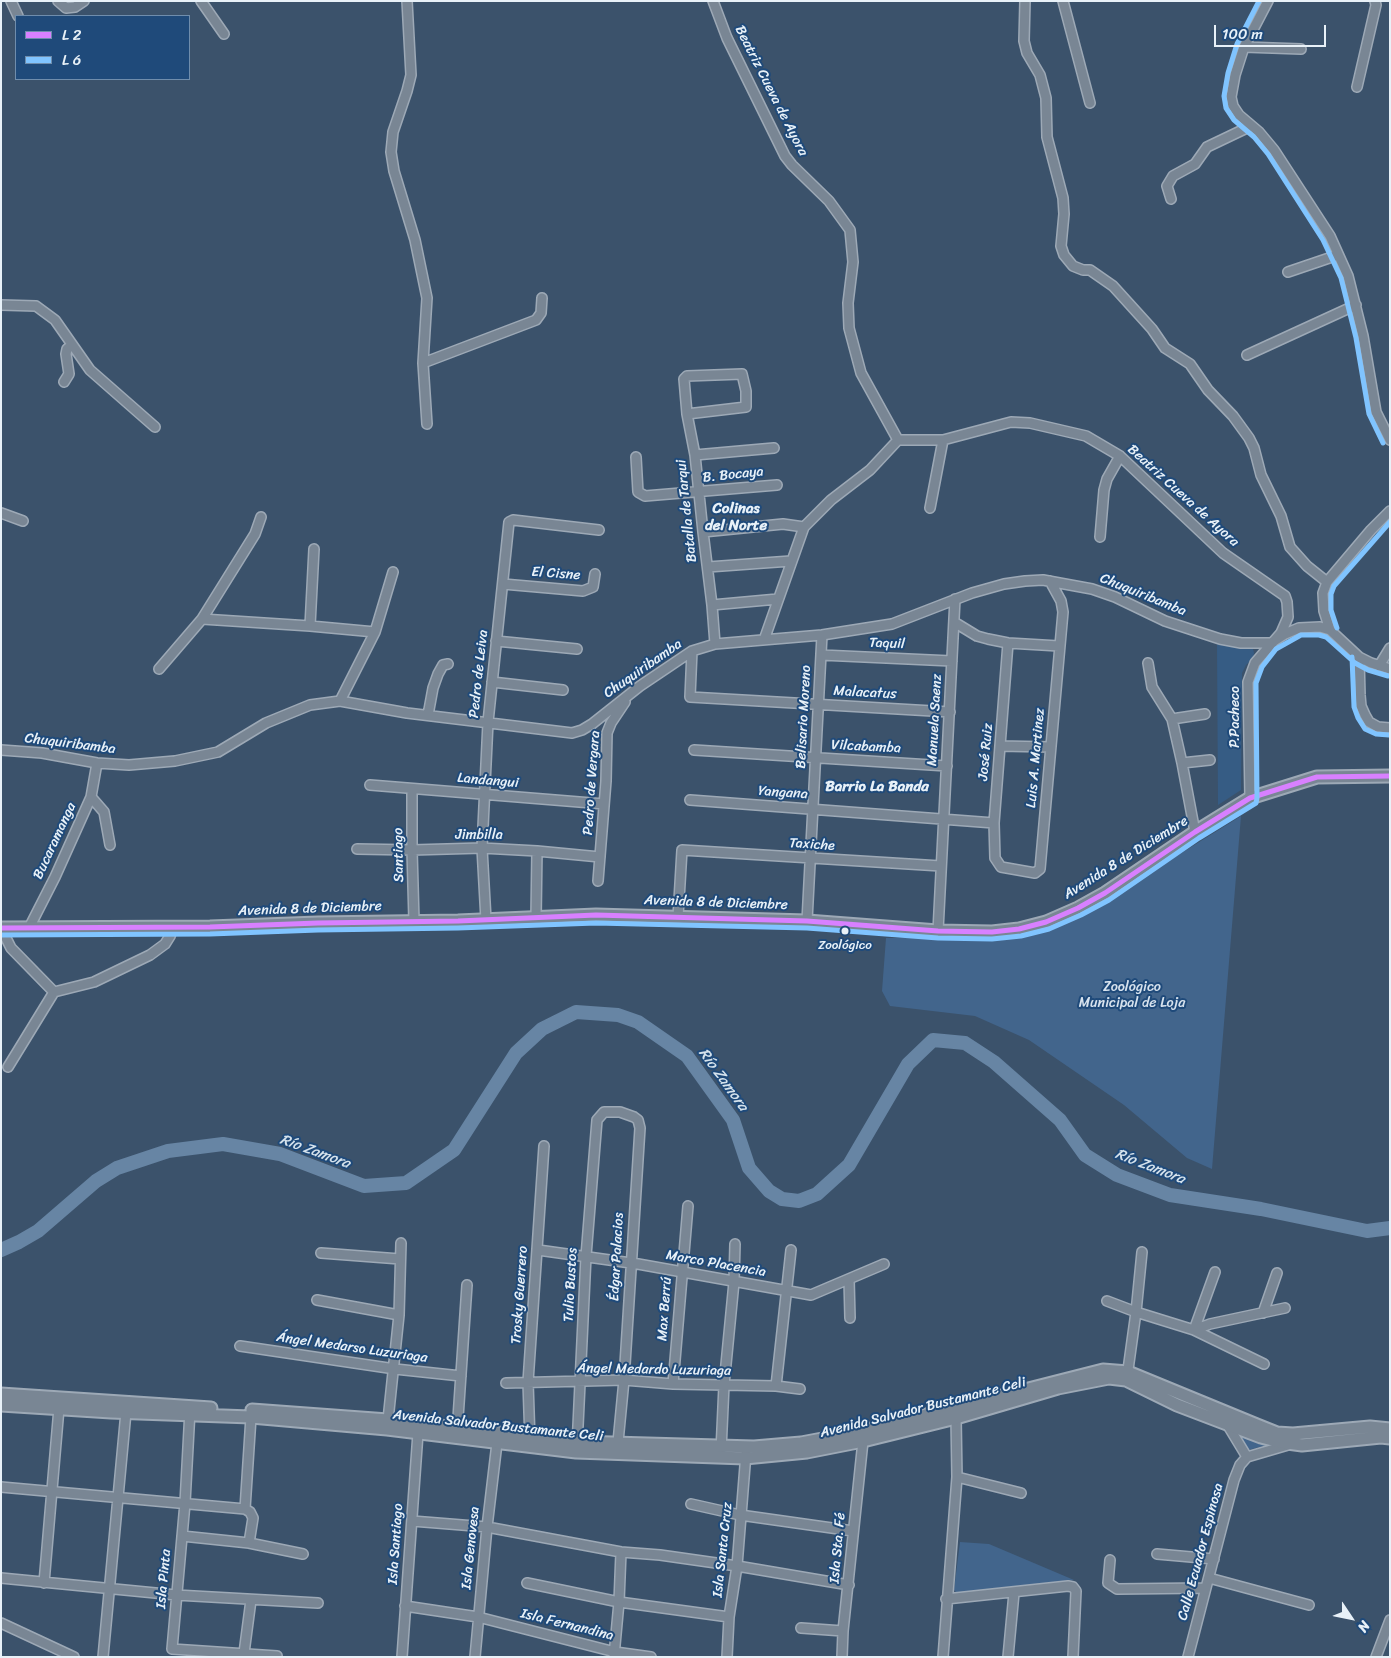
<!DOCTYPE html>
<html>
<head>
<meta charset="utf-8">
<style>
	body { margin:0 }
	#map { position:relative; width:1391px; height:1658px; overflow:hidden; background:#3b526b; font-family:Sriracha,sans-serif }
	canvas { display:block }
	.frame { position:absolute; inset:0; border:2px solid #e8f1f8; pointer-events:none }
	.legend { position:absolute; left:15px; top:15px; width:175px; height:65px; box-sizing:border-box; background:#1f4a7a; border:1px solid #6f8dac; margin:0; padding:6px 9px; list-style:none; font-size:15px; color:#e8f1f8 }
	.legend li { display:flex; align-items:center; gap:10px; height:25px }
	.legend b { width:25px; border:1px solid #6f8dac }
	.north { position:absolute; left:1326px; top:1593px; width:50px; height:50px; -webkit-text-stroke:4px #1f4a7a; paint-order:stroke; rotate:124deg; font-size:14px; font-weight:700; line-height:20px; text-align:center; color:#e8f1f8 }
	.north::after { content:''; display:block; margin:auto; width:18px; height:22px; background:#e8f1f8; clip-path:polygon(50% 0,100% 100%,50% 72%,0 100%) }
	.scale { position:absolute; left:1214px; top:25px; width:112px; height:22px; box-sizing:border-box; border:2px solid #e8f1f8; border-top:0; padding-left:6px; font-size:15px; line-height:18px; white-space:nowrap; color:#e8f1f8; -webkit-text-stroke:4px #1f4a7a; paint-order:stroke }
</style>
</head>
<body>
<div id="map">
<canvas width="1391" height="1658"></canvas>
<div class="frame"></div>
<ul class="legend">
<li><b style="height:6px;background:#d880ff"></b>L 2</li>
<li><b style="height:6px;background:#80c4ff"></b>L 6</li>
</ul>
<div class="north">N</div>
<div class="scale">100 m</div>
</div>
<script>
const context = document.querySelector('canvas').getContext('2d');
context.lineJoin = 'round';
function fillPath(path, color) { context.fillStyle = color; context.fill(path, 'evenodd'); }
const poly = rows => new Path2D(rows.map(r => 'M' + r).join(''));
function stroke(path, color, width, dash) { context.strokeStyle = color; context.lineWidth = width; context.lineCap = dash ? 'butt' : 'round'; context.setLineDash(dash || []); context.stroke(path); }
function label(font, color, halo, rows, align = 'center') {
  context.font = font + ' Sriracha,sans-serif'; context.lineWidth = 4; context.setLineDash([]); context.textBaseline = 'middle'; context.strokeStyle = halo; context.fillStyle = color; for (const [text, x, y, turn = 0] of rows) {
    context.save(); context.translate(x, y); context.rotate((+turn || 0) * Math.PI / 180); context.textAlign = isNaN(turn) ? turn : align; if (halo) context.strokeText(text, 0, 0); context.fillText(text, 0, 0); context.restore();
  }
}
fillPath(poly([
	[1217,644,1245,647,1253,649,1254,653,1253,658,1246,665,1242,673,1241,790,1218,805]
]), '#365c84');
fillPath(poly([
	[1241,816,1212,1169,1187,1158,1124,1105,1029,1040,975,1016,890,1006,882,991,886,938,1011,937,1045,929,1088,911],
	[1232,1428,1271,1444,1248,1450],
	[960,1542,989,1544,1074,1580,957,1593,954,1590]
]), '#42658c');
stroke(poly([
	[1,1250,19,1242,38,1231,96,1181,117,1168,168,1151,223,1144,280,1154,364,1186,406,1183,454,1150,516,1053,542,1029,576,1012,618,1015,638,1022,687,1056,733,1120,749,1168,769,1191,782,1199,799,1201,817,1194,849,1165,908,1064,933,1040,965,1043,994,1062,1060,1120,1085,1155,1117,1175,1170,1195,1261,1209,1367,1231,1390,1228]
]), '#6785a4', 14);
const minor = poly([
	[11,1,18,16],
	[58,1,66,8,75,7,84,1],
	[201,1,224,34],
	[407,1,411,75,407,91,393,132,391,152,394,171,415,240,427,298,423,363,427,424],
	[713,1,727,38,785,156,792,165,829,201,850,230,853,262,848,303,849,328,861,373,898,440,943,440,1011,422,1030,423,1086,436,1120,456,1223,553,1285,596,1287,602,1288,617,1281,633,1255,663,1248,682,1250,798],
	[1025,1,1024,41,1027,53,1040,75,1046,98,1047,137,1063,198,1064,214,1061,246,1064,255,1073,266,1083,270,1090,270,1113,286,1152,329,1165,348,1190,364,1208,390,1233,416,1249,438,1254,448,1261,475,1281,516,1290,547,1307,566,1327,582],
	[1063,1,1090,103],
	[1268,1,1244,47,1235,75,1231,97,1233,106,1239,115,1259,132,1274,150,1330,236,1348,276,1363,336,1376,412,1390,440],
	[1244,47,1301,49],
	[1357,87,1376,5,1375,1],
	[1171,199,1167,186,1173,176,1195,164,1207,147,1251,126],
	[1288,272,1338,255],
	[1,305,36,306,55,320,90,370,155,427],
	[1247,355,1356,305],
	[423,363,536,320,541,313,542,298],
	[64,382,69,374,66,354,67,349,72,345],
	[687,414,746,407,746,391,742,374,687,376,684,379,687,414,695,455,703,532,712,605,715,644],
	[695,455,774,448],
	[636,457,638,492,645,496,777,485],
	[930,508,943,440],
	[1,513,23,521],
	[703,532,783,524,804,527],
	[1100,537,1104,490,1107,479,1120,456],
	[708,567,791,561],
	[503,584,583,591,593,587,595,574],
	[712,605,778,599],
	[202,619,255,534,261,517],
	[954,622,977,636,988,639,1008,643,1059,646],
	[310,626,375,632],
	[1330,630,1324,611,1323,593,1327,582,1371,530,1390,511],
	[764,640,804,527,831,500,870,470,898,440],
	[496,641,577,649],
	[1008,643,994,823,995,858,1001,867,1035,873,1040,869,1063,612,1061,601,1050,581],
	[692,651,690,697,950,712],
	[821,655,952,661],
	[1359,657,1360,695,1361,706,1365,715,1369,722,1378,727,1390,728],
	[1148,663,1152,687,1172,719,1182,763,1195,832],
	[1379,666,1390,648],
	[159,669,202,619,310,626,314,549],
	[492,682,563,690],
	[340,701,375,632,393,572],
	[428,715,433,688,438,674,443,665,448,664],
	[1172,719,1205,714],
	[1000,746,1050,747],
	[1,750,42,753,97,763,129,765,175,761,218,752,266,723,310,705,340,701,407,713,572,733,582,730,592,724,640,686,692,651,715,644,822,635,892,624,972,593,1004,584,1025,581,1043,580,1092,589,1115,597,1165,621,1220,639,1241,643,1271,643,1285,634,1299,628,1320,627,1330,630,1359,657,1371,663,1390,669],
	[694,750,947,766],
	[1182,763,1210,760],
	[370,785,604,804],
	[412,789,412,850,414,921],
	[91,797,104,812,110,845],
	[690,800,994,823],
	[357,849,412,850,482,848,537,851,600,857],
	[598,881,606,781,607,733,611,723,625,702],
	[536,917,537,851],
	[678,917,682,850,941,866],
	[486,920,482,848,488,722,509,522,513,520,599,530],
	[807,921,822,635],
	[5,928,5,936,11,948,54,992],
	[29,928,55,877,91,797,97,763],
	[938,931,955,599],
	[8,1067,54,992,94,982,150,955,165,944,170,936,173,927],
	[538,1250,638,1264,811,1295,884,1264],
	[321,1253,400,1259],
	[849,1279,850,1318],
	[317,1300,399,1315],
	[1107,1301,1136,1312,1142,1252],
	[1263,1313,1277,1273],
	[1194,1330,1210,1324,1285,1308],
	[1194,1330,1264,1364],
	[240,1346,395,1369,461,1376],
	[1127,1377,1136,1312,1194,1330,1215,1272],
	[506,1383,624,1380,673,1384,776,1386,800,1389],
	[673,1384,688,1206],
	[776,1386,791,1250],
	[190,1410,185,1503,172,1649,277,1656],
	[388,1420,399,1315,401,1243],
	[1227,1424,1247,1457],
	[457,1433,467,1285],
	[530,1441,528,1382,544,1146],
	[577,1447,586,1256,597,1120,604,1112,620,1112,634,1117,638,1120,640,1128,624,1380,618,1442],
	[721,1451,724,1385,734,1282,735,1244],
	[957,1477,1021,1493],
	[1,1487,245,1509,251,1417],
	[691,1504,740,1515,853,1531],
	[245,1509,250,1512,253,1518,249,1543],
	[412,1521,487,1527,621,1552,660,1555,737,1566,849,1585],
	[182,1536,249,1543,303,1554],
	[1157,1554,1214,1559],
	[1110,1560,1108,1583,1117,1589,1206,1588],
	[1,1578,176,1595,318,1603],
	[1209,1578,1309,1605],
	[44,1583,59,1408],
	[527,1583,619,1602,729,1617],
	[946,1599,1068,1586,1073,1587,1076,1591,1073,1657],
	[405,1606,478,1617,615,1652,651,1657],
	[1,1623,74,1657],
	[801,1628,843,1631],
	[244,1653,251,1600],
	[614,1656,619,1602,621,1552],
	[103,1657,126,1412],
	[402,1657,418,1433],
	[475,1657,487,1527,497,1443],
	[727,1657,729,1617,737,1566,746,1453],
	[842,1657,843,1631,863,1441,862,1436],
	[943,1657,957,1477,956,1418],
	[1008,1657,1014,1593],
	[1188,1657,1234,1480,1240,1465,1247,1457,1288,1445],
	[1376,1657,1390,1620]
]);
const major = poly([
	[1,928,210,927,318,923,458,921,596,915,807,921,938,931,992,932,1019,929,1046,922,1078,908,1105,893,1195,832,1250,798,1317,777,1390,776],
	[1,1394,211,1408],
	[1,1405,111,1412,251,1417,387,1429,576,1452,745,1458,807,1452,863,1441,956,1418,1058,1388,1109,1378,1126,1380,1177,1405,1261,1437,1280,1442,1302,1445,1381,1437,1390,1438],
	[252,1410,388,1420,577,1442,754,1447,801,1443,859,1432,1103,1370,1128,1372,1257,1425,1277,1433,1293,1434,1370,1427,1390,1429]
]);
stroke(minor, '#9da9b6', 12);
stroke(major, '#9da9b6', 15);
stroke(minor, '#798694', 9);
stroke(major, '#798694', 11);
stroke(poly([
	[1,928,210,927,318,923,458,921,596,915,807,921,938,931,992,932,1019,929,1046,922,1078,908,1105,893,1195,832,1250,798,1317,777,1390,776]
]), '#d880ff', 5);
stroke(poly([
	[1259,1,1237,44,1228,73,1224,96,1226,108,1234,120,1254,137,1268,154,1323,240,1341,278,1356,338,1369,414,1383,443],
	[1337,628,1331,610,1331,594,1334,586,1390,522],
	[1352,657,1354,707,1358,718,1365,729,1376,734,1389,735],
	[1,935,210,934,318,930,458,928,596,923,807,928,938,938,992,939,1021,936,1049,929,1081,915,1109,900,1199,838,1256,803,1257,798,1256,683,1262,667,1276,649,1301,635,1319,635,1326,637,1355,663,1368,670,1388,676]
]), '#80c4ff', 5);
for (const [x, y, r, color] of [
	[845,931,4.5,"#e8f1f8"]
]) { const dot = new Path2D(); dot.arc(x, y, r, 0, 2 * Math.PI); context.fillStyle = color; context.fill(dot); stroke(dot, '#1f4a7a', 2); }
label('13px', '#e8f1f8', '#1f4a7a', [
	["Zoológico",845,946]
]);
label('14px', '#e8f1f8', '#1f4a7a', [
	["Beatriz Cueva de Ayora",771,91,63],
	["B. Bocaya",733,475,-6],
	["Beatriz Cueva de Ayora",1183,496,42],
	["Batalla de Tarqui",687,511,-96],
	["El Cisne",556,574,4],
	["Chuquiribamba",1143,595,22],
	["Taquil",887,644,2],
	["Chuquiribamba",643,669,-35],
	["Pedro de Leiva",479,674,-84],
	["Malacatus",865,693,3],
	["Belisario Moreno",804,717,-87],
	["P.Pacheco",1235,717,-90],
	["Manuela Saenz",935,720,-87],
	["Chuquiribamba",70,744,7],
	["Vilcabamba",866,747,3],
	["José Ruiz",986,752,-85],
	["Luis A. Martinez",1036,758,-85],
	["Landangui",488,781,5],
	["Pedro de Vergara",592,783,-86],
	["Yangana",783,793,4],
	["Jimbilla",479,835],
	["Bucaramanga",55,841,-65],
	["Taxiche",812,845,4],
	["Santiago",399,855,-91],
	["Avenida 8 de Diciembre",1126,858,-32],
	["Avenida 8 de Diciembre",716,903,2],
	["Avenida 8 de Diciembre",310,909,-2],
	["Édgar Palacios",617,1257,-87],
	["Marco Placencia",716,1264,10],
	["Tulio Bustos",571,1285,-87],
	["Trosky Guerrero",520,1295,-86],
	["Max Berrú",665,1309,-86],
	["Ángel Medarso Luzuriaga",352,1348,8],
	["Ángel Medardo Luzuriaga",654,1370,1],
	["Avenida Salvador Bustamante Celi",923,1408,-14],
	["Avenida Salvador Bustamante Celi",498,1426,6],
	["Isla Santiago",396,1544,-86],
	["Isla Genovesa",471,1548,-84],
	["Isla Sta. Fé",838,1548,-85],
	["Isla Santa Cruz",723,1550,-84],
	["Calle Ecuador Espinosa",1201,1552,-75],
	["Isla Pinta",164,1579,-85],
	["Isla Fernandina",567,1625,14]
]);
label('14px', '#d8e3ee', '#1f4a7a', [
	["Zoológico",1132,987],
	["Municipal de Loja",1132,1003]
]);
label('bold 15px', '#e8f1f8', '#1f4a7a', [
	["Colinas",736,509],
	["del Norte",736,526],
	["Barrio La Banda",877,787]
]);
label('italic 15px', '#d5e2ec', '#1f4a7a', [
	["Río Zamora",723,1080,54],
	["Río Zamora",315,1152,20],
	["Río Zamora",1150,1167,21]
]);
</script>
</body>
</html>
